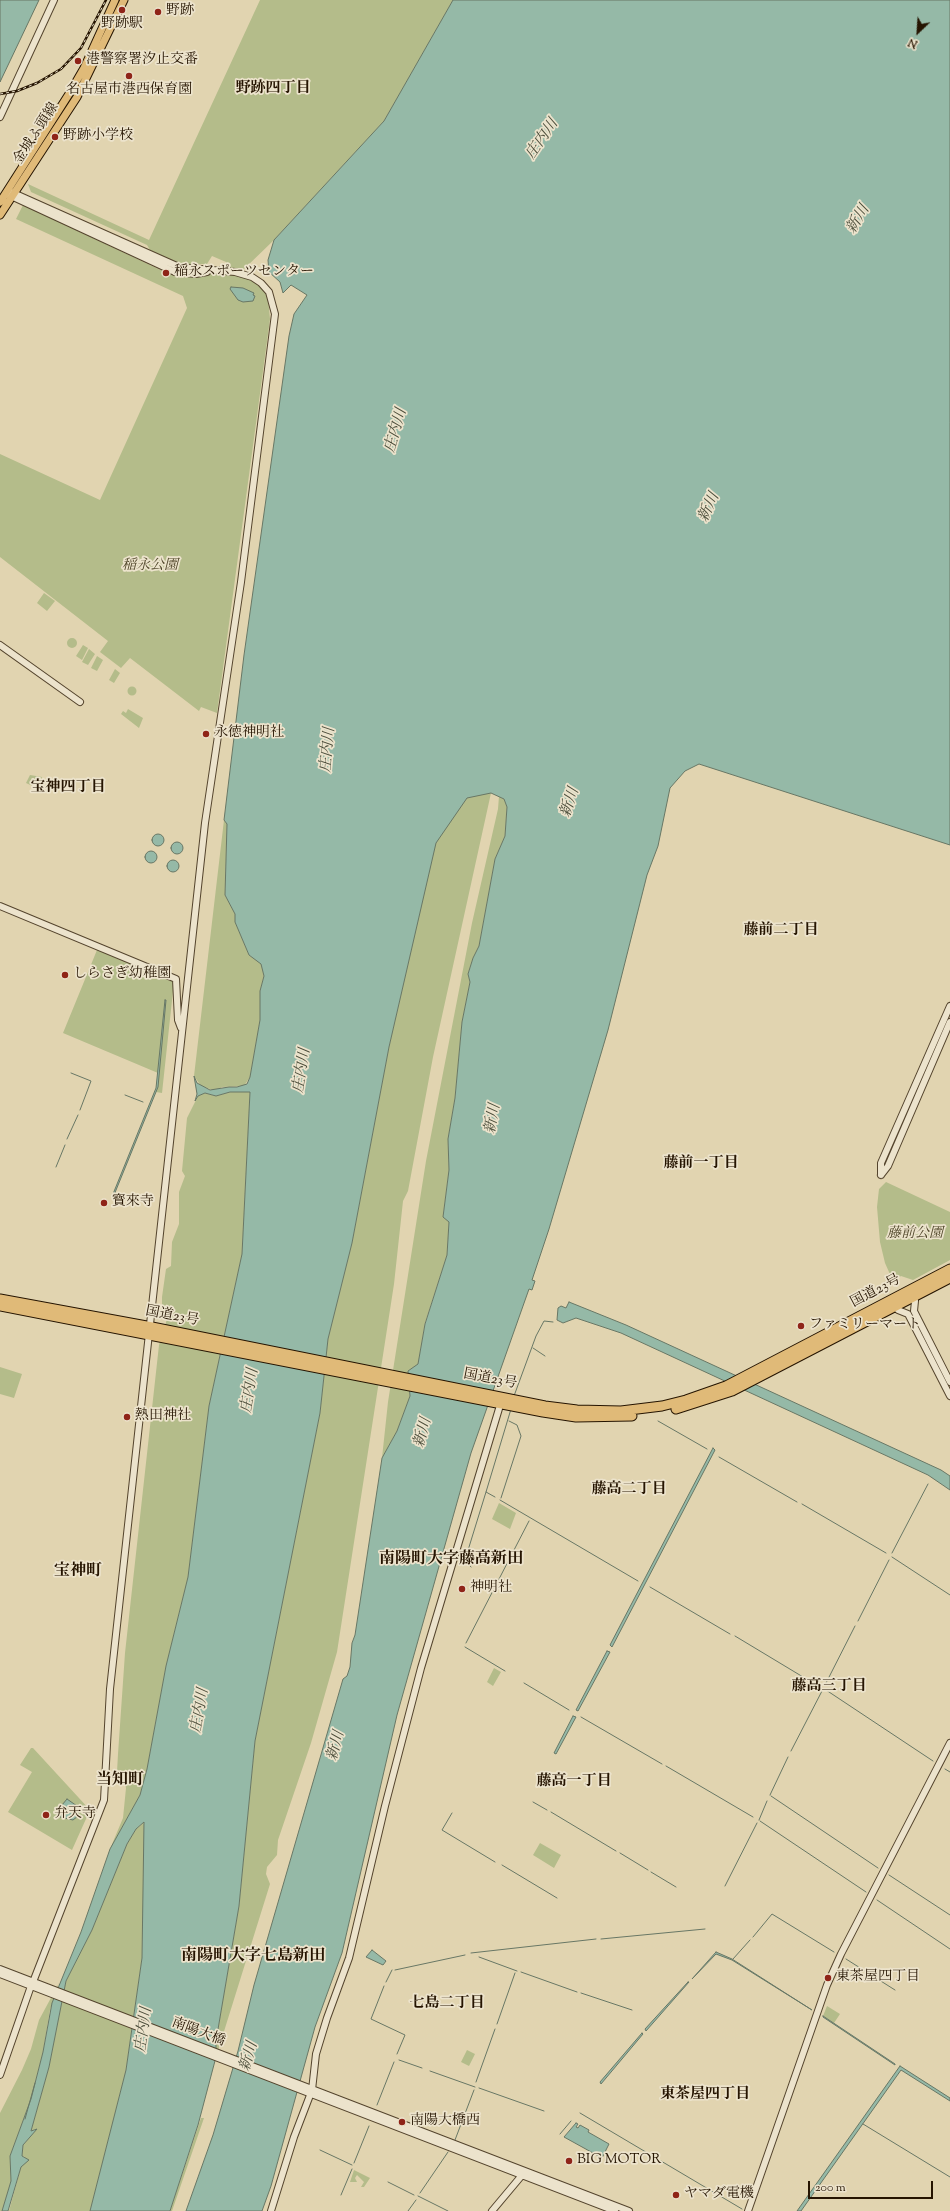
<!DOCTYPE html>
<html>
<head>
<meta charset="utf-8">
<style>
	body { margin:0 }
	#map { position:relative; width:950px; height:2211px; overflow:hidden; background:#e1d4b0; font-family:"Sorts Mill Goudy",serif }
	canvas { display:block }
	.north { position:absolute; left:898px; top:12px; width:40px; height:40px; -webkit-text-stroke:3px #ece3cc; paint-order:stroke; rotate:205deg; font-size:11px; font-weight:700; line-height:16px; text-align:center; color:#251401 }
	.north::after { content:''; display:block; margin:auto; width:14px; height:18px; background:#251401; clip-path:polygon(50% 0,100% 100%,50% 72%,0 100%) }
	.scale { position:absolute; left:808px; top:2181px; width:125px; height:18px; box-sizing:border-box; border:2px solid #251401; border-top:0; padding-left:5px; font-size:12px; line-height:14px; white-space:nowrap; color:#251401; -webkit-text-stroke:3px #ece3cc; paint-order:stroke }
</style>
</head>
<body>
<div id="map">
<canvas width="950" height="2211"></canvas>
<div class="north">N</div>
<div class="scale">200 m</div>
</div>
<script>
const context = document.querySelector('canvas').getContext('2d');
context.lineJoin = 'round';
function fillPath(path, color) { context.fillStyle = color; context.fill(path, 'evenodd'); }
const poly = rows => new Path2D(rows.map(r => 'M' + r).join(''));
function stroke(path, color, width, dash) { context.strokeStyle = color; context.lineWidth = width; context.lineCap = dash ? 'butt' : 'round'; context.setLineDash(dash || []); context.stroke(path); }
function label(font, color, halo, rows, align = 'center') {
  context.font = font + ' "Sorts Mill Goudy","Noto Serif JP",serif'; context.lineWidth = 3.5; context.setLineDash([]); context.textBaseline = 'middle'; context.strokeStyle = halo; context.fillStyle = color; for (const [text, x, y, turn = 0] of rows) {
    context.save(); context.translate(x, y); context.rotate((+turn || 0) * Math.PI / 180); context.textAlign = isNaN(turn) ? turn : align; if (halo) context.strokeText(text, 0, 0); context.fillText(text, 0, 0); context.restore();
  }
}
fillPath(poly([
	[260,0,453,0,384,121,274,240,243,270,243,276,259,284,264,289,268,297,270,319,217,713,201,707,199,711,130,658,121,668,100,652,108,641,0,557,0,454,100,500,187,308,183,296,16,219,23,205,167,273,196,276,222,272,227,267,226,262,212,256,207,264,183,264,171,260,150,250,147,245,31,192,28,184,149,240],
	[44,593,55,601,47,611,37,603],
	'67 643a5 5 0 1 1 10 0a5 5 0 1 1-10 0Z',
	[83,645,88,648,82,660,76,656],
	[89,649,95,654,88,665,82,662],
	[97,656,103,660,97,671,91,668],
	[115,669,120,673,114,683,109,680],
	'127.5 691a4.5 4.5 0 1 1 9 0a4.5 4.5 0 1 1-9 0Z',
	[128,709,143,718,139,728,121,714,123,711,126,713],
	[30,775,42,777,37,788,26,783],
	[447,792,491,793,433,1057,408,1191,403,1201,394,1284,337,1652,311,1743,278,1840,277,1855,267,1867,266,1874,270,1884,216,2057,216,2041,239,1906,255,1741,320,1413,328,1339,352,1243,389,1047],
	[499,796,504,799,507,807,505,836,495,859,479,946,473,958,468,974,470,982,462,1022,455,1098,448,1139,449,1170,443,1216,449,1222,447,1255,425,1323,418,1365,408,1371,410,1396,397,1431,382,1458,388,1402,426,1161,472,923,498,809],
	[224,820,227,824,225,895,235,914,235,922,249,955,261,963,264,976,260,991,260,1020,250,1077,244,1086,222,1087,216,1091,201,1086,194,1076],
	[97,950,174,982,162,1093,156,1092,165,1000,158,1073,63,1033],
	[230,1092,250,1092,242,1254,209,1406,188,1577,166,1666,147,1769,140,1795,110,1849,123,1818,126,1788,124,1780,117,1772,118,1754,125,1653,159,1345,167,1319,162,1308,162,1297,166,1269,171,1266,172,1242,179,1224,179,1192,185,1176,182,1171,187,1118,198,1096,205,1093,216,1096],
	[886,1182,950,1212,950,1260,913,1280,901,1276,893,1281,885,1263,880,1242,877,1207,879,1189],
	[0,1367,22,1374,14,1398,0,1394],
	[499,1503,516,1513,510,1529,492,1519],
	[494,1668,501,1672,493,1686,487,1682],
	[31,1748,33,1748,90,1810,72,1850,8,1812,32,1772,20,1765],
	[145,1822,142,1958,126,2070,90,2211,9,2211,21,2167,25,2162,25,2157,22,2156,23,2145,36,2129,31,2131,49,2067,66,1981,92,1930,127,1844,136,1829],
	[540,1843,561,1855,554,1868,533,1855],
	[59,1983,50,2010,43,2052,31,2099,10,2156,11,2181,2,2211,0,2211,0,2113,22,2070,31,2049,39,2020],
	[827,2006,840,2014,834,2023,823,2016],
	[467,2050,475,2054,469,2066,461,2062],
	[201,2118,204,2118,172,2211,170,2211],
	[354,2170,370,2178,364,2187,361,2187,364,2182,357,2175,355,2178,357,2182,350,2182]
]), '#b4bc8a');
const water = poly([
	[0,0,39,0,0,82,0,0],
	[453,0,950,0,950,845,699,764,685,771,670,788,658,846,647,875,608,1030,549,1229,532,1280,535,1281,532,1290,529,1289,471,1453,397,1715,342,1953,315,2027,271,2186,262,2211,186,2211,213,2135,238,2051,254,1985,343,1679,347,1676,350,1667,352,1643,355,1635,382,1458,397,1431,410,1396,408,1371,418,1364,425,1324,447,1255,449,1222,443,1217,449,1170,448,1139,455,1098,462,1022,470,982,468,974,473,958,479,946,495,859,505,836,507,807,504,799,491,793,467,798,436,843,389,1047,352,1243,328,1339,320,1413,255,1741,239,1906,216,2041,216,2057,198,2125,170,2211,90,2211,126,2070,142,1958,144,1822,136,1829,127,1844,92,1930,66,1981,49,2067,31,2131,37,2129,23,2145,22,2156,29,2160,21,2167,8,2211,2,2211,11,2181,10,2156,31,2099,43,2052,52,2003,81,1932,110,1849,140,1795,147,1769,166,1666,188,1577,209,1406,242,1254,250,1092,230,1092,216,1096,205,1093,198,1096,195,1101,197,1094,194,1076,197,1083,210,1090,229,1087,237,1087,247,1084,250,1077,260,1020,260,991,264,976,261,964,249,955,235,922,235,914,225,895,227,824,224,820,244,655,289,336,294,314,307,295,291,285,283,293,280,282,269,272,268,260,274,240,384,121,453,0],
	[231,287,243,288,254,293,253,295,255,296,253,301,243,302,238,300,230,289,231,287],
	'152 840a6 6 0 1 1 12 0a6 6 0 1 1-12 0Z',
	'171 848a6 6 0 1 1 12 0a6 6 0 1 1-12 0Z',
	'145 857a6 6 0 1 1 12 0a6 6 0 1 1-12 0Z',
	'167 866a6 6 0 1 1 12 0a6 6 0 1 1-12 0Z',
	[165,1000,166,1000,158,1087,114,1195,113,1194,156,1088,165,1000],
	[569,1302,626,1325,941,1470,950,1476,950,1490,928,1475,621,1333,576,1318,563,1323,557,1320,558,1308,561,1306,566,1308,569,1302],
	[713,1448,715,1450,612,1647,610,1645,713,1448],
	[607,1651,610,1652,578,1711,576,1710,607,1651],
	[573,1716,576,1717,556,1754,554,1753,573,1716],
	[67,1799,77,1806,79,1810,78,1816,73,1820,60,1817,63,1811,62,1805,67,1799],
	[372,1950,386,1961,383,1965,366,1957,372,1950],
	[716,1952,732,1959,812,2010,732,1960,716,1954,692,1979,716,1952],
	[688,1982,689,1982,646,2031,645,2029,688,1982],
	[823,2016,895,2064,895,2065,823,2017,823,2016],
	[642,2033,643,2034,601,2084,600,2082,642,2033],
	[900,2066,950,2098,950,2101,901,2070,801,2211,797,2211,900,2066],
	[576,2123,578,2124,576,2127,578,2128,580,2125,589,2130,588,2132,609,2144,602,2158,564,2137,576,2123]
]);
fillPath(water, '#95b9a7');
stroke(water, '#687765', 1);
stroke(poly([
	[71,1073,91,1081,80,1110],
	[125,1095,143,1102],
	[67,1139,78,1115],
	[56,1167,65,1145],
	[533,1348,545,1356],
	[514,1396,536,1336,544,1321,553,1322],
	[658,1421,707,1449],
	[719,1457,797,1502],
	[495,1497,486,1492,511,1409],
	[501,1498,521,1436,517,1425,509,1421],
	[500,1500,638,1581],
	[802,1504,886,1553],
	[892,1553,928,1484],
	[892,1557,950,1595],
	[471,1567,465,1560,486,1492],
	[498,1581,529,1521],
	[650,1587,730,1634],
	[858,1621,889,1560],
	[735,1636,818,1686],
	[466,1643,496,1585],
	[465,1647,505,1671],
	[524,1683,569,1710],
	[825,1685,855,1626],
	[826,1690,933,1761],
	[581,1717,662,1764],
	[791,1751,822,1691],
	[666,1766,753,1817],
	[945,1769,950,1772],
	[770,1795,788,1757],
	[771,1796,878,1868],
	[533,1802,547,1810],
	[551,1812,616,1851],
	[452,1813,442,1830,495,1862],
	[759,1820,767,1801],
	[760,1821,866,1892],
	[620,1853,648,1870],
	[502,1865,557,1898],
	[651,1872,676,1887],
	[889,1875,950,1915],
	[725,1886,757,1823],
	[877,1900,950,1949],
	[753,1937,772,1914,834,1952],
	[601,1939,705,1929],
	[471,1953,596,1939],
	[479,1957,517,1971],
	[733,1959,750,1940],
	[846,1959,895,1990],
	[395,1970,465,1955],
	[521,1972,577,1992],
	[386,1982,392,1970],
	[384,1986,371,2019,405,2035,397,2054],
	[581,1993,632,2010],
	[497,2024,515,1973],
	[399,2060,422,2068],
	[430,2071,475,2087],
	[476,2082,495,2029],
	[479,2088,544,2111],
	[377,2105,394,2062],
	[580,2113,742,2209],
	[25,2119,35,2083],
	[863,2124,950,2177],
	[560,2134,571,2121],
	[455,2140,474,2090],
	[320,2150,352,2165],
	[354,2163,369,2126],
	[388,2182,414,2195],
	[420,2193,448,2152],
	[341,2195,352,2169],
	[418,2196,448,2211],
	[408,2211,416,2200]
]), '#687765', 1);
const minor = poly([
	[0,117,54,0],
	[11,192,179,267,235,272,252,277,261,283,269,292,275,314,241,582,205,823,110,1689,104,1800,33,1982],
	[9,195,175,272,196,274,207,272],
	[0,645,80,702],
	[0,906,176,979,178,1020,181,1028],
	[881,1175,881,1163,950,1006],
	[881,1175,888,1166,950,1022],
	[915,1301,914,1311,950,1382],
	[898,1310,908,1314,950,1396],
	[0,1969,629,2211],
	[0,1974,615,2211],
	[0,2075,31,1986],
	[271,2211,294,2137,312,2090,316,2054,327,2018,349,1958,385,1806,421,1668,501,1402],
	[492,2211,523,2174],
	[748,2211,827,1985,841,1954,950,1743]
]);
const major = poly([
	[0,202,69,94,84,68,115,0],
	[0,215,77,97,124,0]
]);
const highway = poly([
	[0,1299,152,1327,545,1406,577,1410,621,1411,662,1406,686,1400,726,1386,950,1269],
	[0,1306,543,1412,576,1417,632,1416],
	[676,1409,732,1391,950,1278]
]);
stroke(minor, '#54442d', 8);
stroke(major, '#251401', 9);
stroke(highway, '#251401', 11);
stroke(minor, '#ece3cc', 6);
stroke(major, '#e0ba78', 7);
stroke(highway, '#e0ba78', 9);
const rail = poly([
	[0,94,17,91,37,83,61,69,81,48,106,0]
]);
stroke(rail, '#251401', 2.5);
stroke(rail, '#ece3cc', 1, [3]);
for (const [x, y, r, color] of [
	[122,10,4,"#8f2418"],
	[158,12,4,"#8f2418"],
	[78,61,4,"#8f2418"],
	[129,76,4,"#8f2418"],
	[55,137,4,"#8f2418"],
	[166,273,4,"#8f2418"],
	[206,734,4,"#8f2418"],
	[65,975,4,"#8f2418"],
	[104,1203,4,"#8f2418"],
	[801,1326,4,"#8f2418"],
	[127,1417,4,"#8f2418"],
	[462,1589,4,"#8f2418"],
	[46,1815,4,"#8f2418"],
	[828,1978,4,"#8f2418"],
	[402,2122,4,"#8f2418"],
	[569,2161,4,"#8f2418"],
	[676,2195,4,"#8f2418"]
]) { const dot = new Path2D(); dot.arc(x, y, r, 0, 2 * Math.PI); context.fillStyle = color; context.fill(dot); stroke(dot, '#ece3cc', 1.5); }
label('14px', '#251401', '#ece3cc', [
	["野跡",166,12],
	["野跡駅",122,25,"center"],
	["港警察署汐止交番",86,61],
	["名古屋市港西保育園",129,91,"center"],
	["野跡小学校",63,137],
	["稲永スポーツセンター",174,273],
	["永徳神明社",214,734],
	["しらさぎ幼稚園",73,975],
	["寳來寺",112,1203],
	["ファミリーマート",809,1326],
	["熱田神社",135,1417],
	["神明社",470,1589],
	["弁天寺",54,1815],
	["東茶屋四丁目",836,1978],
	["南陽大橋西",410,2122],
	["BIG MOTOR",577,2161],
	["ヤマダ電機",684,2195]
], 'left');
label('14px', '#251401', '#ece3cc', [
	["金城ふ頭線",37,134,-57],
	["国道23号",876,1292,-28],
	["国道23号",172,1317,11],
	["国道23号",490,1380,11],
	["南陽大橋",198,2033,21]
]);
label('italic 14px', '#50462a', '#ece3cc', [
	["稲永公園",150,567],
	["藤前公園",915,1235]
]);
label('bold 15px', '#251401', '#ece3cc', [
	["野跡四丁目",273,89],
	["宝神四丁目",68,788],
	["藤前二丁目",781,931],
	["藤前一丁目",701,1164],
	["藤高二丁目",629,1490],
	["藤高三丁目",829,1687],
	["藤高一丁目",574,1782],
	["七島二丁目",447,2004],
	["東茶屋四丁目",705,2095]
]);
label('italic 15px', '#4c4e3b', '#ece3cc', [
	["庄内川",543,140,-55],
	["新川",859,220,-59],
	["庄内川",397,431,-74],
	["新川",710,508,-65],
	["庄内川",329,750,-85],
	["新川",571,803,-72],
	["庄内川",303,1071,-81],
	["新川",494,1119,-80],
	["庄内川",251,1391,-81],
	["新川",424,1433,-75],
	["庄内川",201,1711,-80],
	["新川",337,1746,-75],
	["庄内川",145,2030,-82],
	["新川",250,2057,-74]
]);
label('bold 16px', '#251401', '#ece3cc', [
	["南陽町大字藤高新田",451,1560],
	["宝神町",78,1572],
	["当知町",120,1781],
	["南陽町大字七島新田",253,1957]
]);
</script>
</body>
</html>
